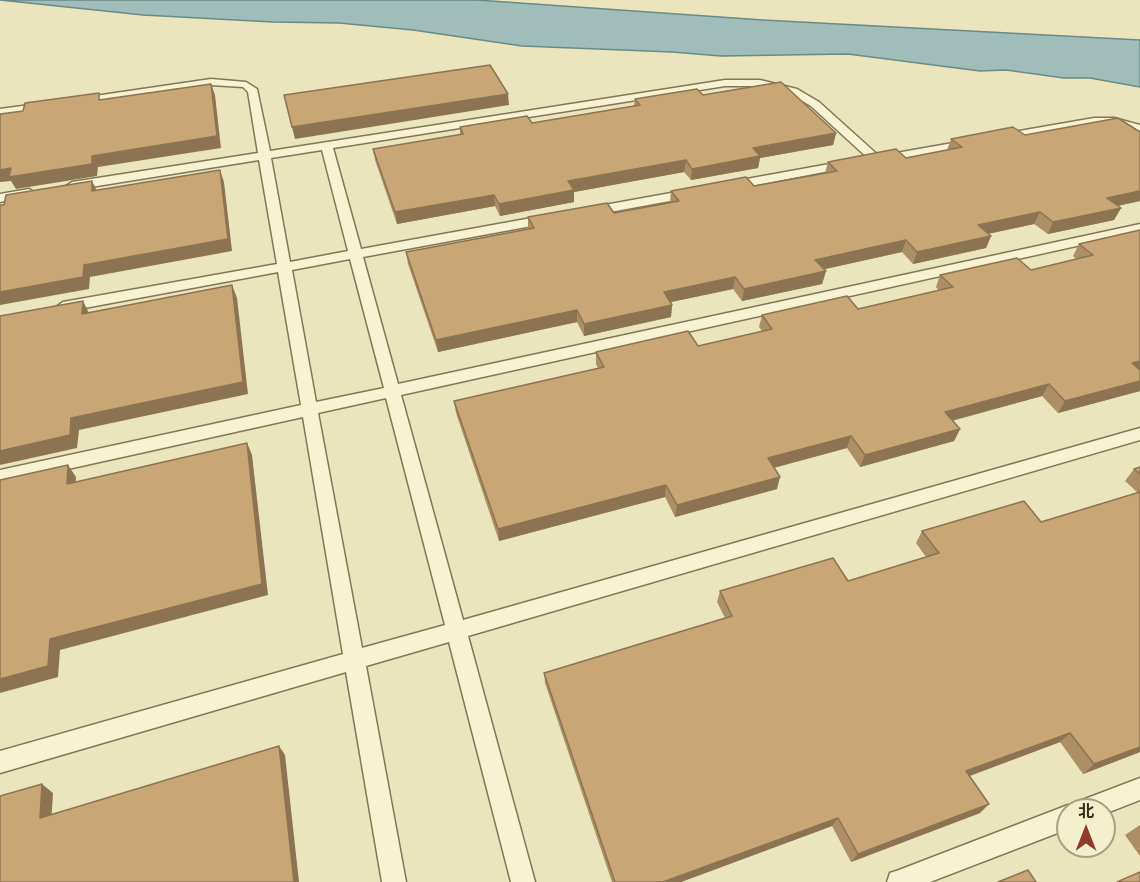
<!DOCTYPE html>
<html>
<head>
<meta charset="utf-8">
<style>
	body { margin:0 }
	#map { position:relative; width:1140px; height:882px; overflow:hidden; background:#ebe5be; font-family:"Zilla Slab","Noto Sans SC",serif }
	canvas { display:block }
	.north { position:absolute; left:1056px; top:798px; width:60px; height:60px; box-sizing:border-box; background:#f3efcd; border:2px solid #a6a186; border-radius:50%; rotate:0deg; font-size:16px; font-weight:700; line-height:24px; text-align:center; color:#332b1c }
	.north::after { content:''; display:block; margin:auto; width:21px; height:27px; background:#8f3a2a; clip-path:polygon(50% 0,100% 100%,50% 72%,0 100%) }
</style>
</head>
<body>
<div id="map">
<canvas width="1140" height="882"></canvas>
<div class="north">北</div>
</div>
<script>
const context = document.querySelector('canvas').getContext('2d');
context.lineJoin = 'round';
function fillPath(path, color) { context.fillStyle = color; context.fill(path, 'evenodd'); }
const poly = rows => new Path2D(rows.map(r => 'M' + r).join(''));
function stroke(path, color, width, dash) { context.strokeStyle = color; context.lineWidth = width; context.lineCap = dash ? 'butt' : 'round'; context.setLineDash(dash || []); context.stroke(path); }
const water = poly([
	[0,0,477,0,763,20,1140,40,1140,87,1090,78,1064,78,1006,70,980,71,848,54,721,56,672,52,522,46,413,30,339,23,273,22,143,15,0,0]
]);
fillPath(water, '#a1bdba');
stroke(water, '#698a87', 1.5);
const service = poly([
	[211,79,246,82,257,89,270,151,725,80,760,80,797,89,819,102,879,156,970,140,976,143,970,146,876,163,872,162,811,106,789,93,760,86,725,86,333,148,361,249,548,215,554,219,548,223,363,257,398,384,1140,224,1140,232,401,395,463,620,1140,428,1140,440,468,636,535,882,511,882,449,642,366,666,406,882,382,882,346,672,0,773,0,751,343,654,303,417,0,484,0,470,301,405,278,272,63,312,56,307,63,302,277,264,259,160,72,190,66,186,72,182,258,153,248,92,243,87,211,85,81,104,76,101,81,98,211,79],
	[322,150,348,251,290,262,271,158,322,150],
	[350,259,384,388,316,402,292,270,350,259],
	[386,398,445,625,362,648,318,413,386,398],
	[44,103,48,104,48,108,0,115,0,109,44,103],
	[1094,118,1114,118,1140,125,1140,131,1114,124,1094,124,1002,140,996,137,1002,134,1094,118],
	[846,161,852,165,850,167,730,190,724,186,730,182,846,161],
	[29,189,35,193,33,196,0,202,0,194,29,189],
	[693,189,699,193,697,196,588,216,582,212,588,208,693,189],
	[1140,778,1140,800,1104,814,1104,810,1068,810,1068,829,930,882,887,882,890,873,899,870,1068,805,1074,808,1077,802,1140,778]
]);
stroke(service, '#837658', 3);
fillPath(service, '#f7f2d1');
fillPath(poly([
	[703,95,836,133,833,145,760,158,758,168,691,180,684,172,574,192,574,202,500,216,495,206,397,224,375,160,373,149,460,135,460,127,532,123,634,106,635,99],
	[1140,132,1140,201,1118,206,1121,208,1114,220,1048,234,1034,224,988,234,991,236,986,248,913,264,902,252,824,269,826,271,822,284,742,301,733,289,670,302,672,305,671,317,584,336,577,322,438,352,408,264,406,252,528,229,528,217,614,213,670,202,671,191,754,186,825,173,828,162,906,158,947,150,951,139,1025,135],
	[1140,230,1140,391,1058,413,1042,396,952,421,960,429,954,441,860,467,847,448,774,468,777,489,675,517,665,497,499,541,456,413,454,401,598,368,596,364,596,352,698,346,762,331,759,327,762,315,858,309,939,291,936,287,940,275,1031,270,1076,259,1073,256,1079,244],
	[1140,467,1140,752,1083,774,1060,742,970,776,980,813,851,862,832,826,681,882,612,882,545,683,544,673,725,618,717,602,720,591,848,581,926,557,916,543,922,531,1041,522,1138,493,1125,481,1134,469],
	[1140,825,1140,856,1125,835]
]), '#ac8f65');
fillPath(poly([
	[211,84,215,95,221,148,98,167,97,176,16,189,11,181,0,182,0,170,92,156],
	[508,94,509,105,295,139,292,127],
	[836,133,833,145,760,158,758,168,691,180,692,169,753,148],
	[686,160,684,172,574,192,574,202,500,216,499,204,568,181],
	[220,170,224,182,232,251,90,277,89,289,0,305,0,292,84,265],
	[92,181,98,193,92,191],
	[1140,191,1140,201,1101,209,1107,198],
	[494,195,495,206,397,224,395,212],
	[1121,208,1114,220,1048,234,1053,222],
	[1040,212,1034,224,973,237,978,225],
	[991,236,986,248,913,264,917,252],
	[906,240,902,252,812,272,815,260],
	[826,271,822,284,742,301,744,289],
	[735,277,733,289,662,304,664,292],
	[232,285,237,298,248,394,79,430,77,448,0,465,0,451,71,418],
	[83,301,89,313,82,314],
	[672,305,671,317,584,336,584,324],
	[577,310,577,322,438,352,436,340],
	[1140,361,1140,371,1132,363],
	[1140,381,1140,391,1058,413,1065,401],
	[1049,384,1042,396,939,424,945,412],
	[960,429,954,441,860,467,865,455],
	[851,436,847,448,765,470,768,458],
	[247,443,252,455,268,595,60,650,58,677,0,693,0,679,50,639],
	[68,465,76,477,75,496,67,484],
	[780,477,777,489,675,517,677,505],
	[666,485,665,497,499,541,498,529],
	[1070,733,1060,742,958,780,966,771],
	[279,746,285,755,299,882,294,882],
	[1140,747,1140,752,1083,774,1094,764],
	[42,784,53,793,51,826,40,818],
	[989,804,980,813,851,862,858,854],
	[838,818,832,826,681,882,663,882]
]), '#8c7452');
const building = poly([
	[490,65,508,94,292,127,284,95,490,65],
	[781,82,836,133,753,148,760,156,692,169,686,160,568,181,574,190,499,204,494,195,395,212,373,149,463,134,460,127,527,116,532,123,640,105,635,99,697,89,703,95,781,82],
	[211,84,217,136,92,156,92,164,9,177,11,168,0,170,0,114,23,111,25,103,99,93,99,100,211,84],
	[1118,118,1140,132,1140,191,1107,198,1121,208,1053,222,1040,212,978,225,991,236,917,252,906,240,815,260,826,271,744,289,735,277,664,292,672,305,584,324,577,310,436,340,406,252,534,228,528,217,607,203,614,213,679,201,671,191,746,177,754,186,837,171,828,162,896,149,906,158,962,147,951,139,1013,127,1025,135,1118,118],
	[220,170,228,239,84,265,83,277,0,292,0,205,4,205,6,195,92,181,92,191,220,170],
	[1140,230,1140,361,1132,363,1140,370,1140,381,1065,401,1049,384,945,412,960,429,865,455,851,436,768,458,780,477,677,505,666,485,498,529,454,401,604,367,596,352,688,331,698,346,772,329,762,315,847,296,858,309,953,287,940,275,1017,258,1031,270,1093,255,1079,244,1140,230],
	[232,285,243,382,71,418,70,435,0,451,0,316,83,301,82,314,232,285],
	[247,443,262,584,50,639,48,666,0,679,0,480,68,465,67,484,247,443],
	[1140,467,1140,474,1134,469,1140,467],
	[1140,492,1140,747,1094,764,1070,733,966,771,989,804,858,854,838,818,663,882,615,882,544,673,732,616,720,591,833,558,848,581,939,553,922,531,1024,501,1041,522,1140,492],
	[279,746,294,882,0,882,0,796,42,784,40,818,279,746],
	[1028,870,1036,882,998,882,1028,870],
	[1140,872,1140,882,1117,882,1140,872]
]);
fillPath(building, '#c8a675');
stroke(building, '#8c7452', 1.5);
</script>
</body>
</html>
